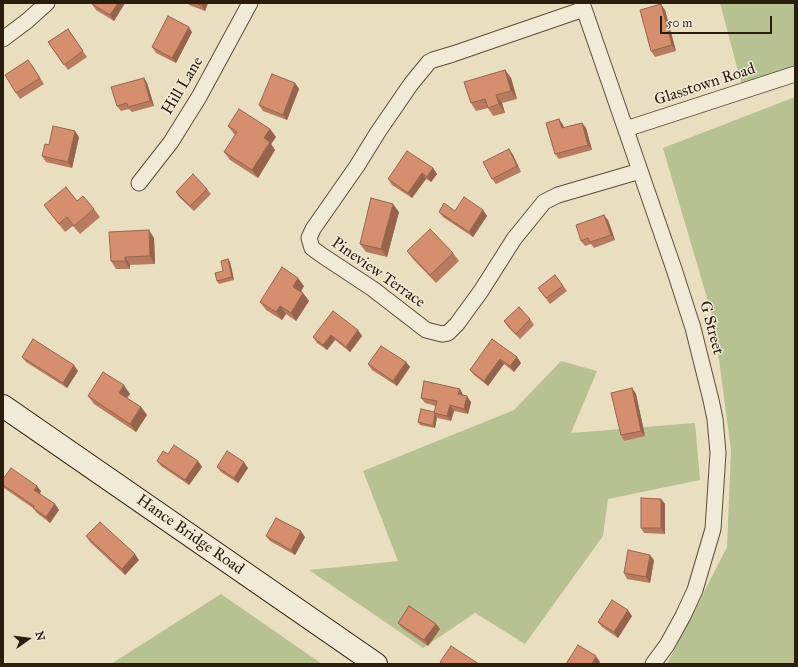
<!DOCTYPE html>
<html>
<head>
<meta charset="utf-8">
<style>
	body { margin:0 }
	#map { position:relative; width:798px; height:667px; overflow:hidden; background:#eadec1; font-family:"IM FELL Great Primer",serif }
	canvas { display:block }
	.frame { position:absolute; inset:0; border:4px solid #2b1d0c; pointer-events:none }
	.north { position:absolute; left:8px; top:619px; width:40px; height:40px; -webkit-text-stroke:3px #f1ead7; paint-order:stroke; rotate:76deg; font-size:11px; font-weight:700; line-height:16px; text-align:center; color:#2b1d0c }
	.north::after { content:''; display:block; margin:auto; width:14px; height:18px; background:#2b1d0c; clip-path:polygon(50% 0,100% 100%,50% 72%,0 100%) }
	.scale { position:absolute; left:660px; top:16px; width:112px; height:18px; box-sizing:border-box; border:2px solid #2b1d0c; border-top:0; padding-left:5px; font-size:12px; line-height:14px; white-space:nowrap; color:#2b1d0c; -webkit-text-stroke:3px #f1ead7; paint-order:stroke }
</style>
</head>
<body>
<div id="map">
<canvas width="798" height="667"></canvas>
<div class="frame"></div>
<div class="north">N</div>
<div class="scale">50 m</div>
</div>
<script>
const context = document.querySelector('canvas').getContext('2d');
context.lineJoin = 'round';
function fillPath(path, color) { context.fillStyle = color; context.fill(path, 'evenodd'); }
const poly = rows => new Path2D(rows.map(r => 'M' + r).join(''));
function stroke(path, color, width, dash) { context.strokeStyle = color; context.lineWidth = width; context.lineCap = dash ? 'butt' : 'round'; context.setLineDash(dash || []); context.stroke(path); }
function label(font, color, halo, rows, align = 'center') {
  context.font = font + ' "IM FELL Great Primer",serif'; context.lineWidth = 3; context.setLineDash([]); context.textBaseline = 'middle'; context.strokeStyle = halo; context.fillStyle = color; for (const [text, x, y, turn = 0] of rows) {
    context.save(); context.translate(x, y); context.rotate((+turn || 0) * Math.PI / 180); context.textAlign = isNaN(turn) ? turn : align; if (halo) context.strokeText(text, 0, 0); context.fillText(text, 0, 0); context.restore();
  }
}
fillPath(poly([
	[720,3,795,3,795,68,742,86],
	[795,97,795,664,667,664,727,547,731,450,714,322,663,148],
	[561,361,597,371,571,433,695,423,700,480,608,499,603,536,525,644,475,613,423,648,309,570,398,561,363,471,514,410],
	[221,594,322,664,111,664]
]), '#b8c192');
const street = poly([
	[582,3,674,269,693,328,711,400,715,419,718,453,713,529,695,590,683,616,667,645,653,664],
	[584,9,453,54,433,60,429,62,411,84,378,132,357,166,313,229,309,238,312,248,323,256,373,289,426,330,442,334,448,333,457,324,481,291,514,239,544,202,558,195,640,171],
	[3,39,27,21,47,3],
	[626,129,795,74],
	[139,183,171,142,199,97,250,3]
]);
const secondary = poly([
	[3,406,376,664]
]);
stroke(street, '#5b4d39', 17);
stroke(secondary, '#2b1d0c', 24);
stroke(street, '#f1ead7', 15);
stroke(secondary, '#f1ead7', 22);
fillPath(poly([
	[125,3,114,21,96,10,92,4],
	[188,3,208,3,205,11,189,5],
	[665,10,676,51,655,57,651,51],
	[68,29,87,57,68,70,48,42],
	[192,32,176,63,156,53,152,47],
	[32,65,44,84,20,99,16,93],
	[505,70,511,78,517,99,502,103,505,113,493,116,488,108,476,111,471,103],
	[144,78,147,83,154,106,132,112,129,109,121,111,117,106],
	[295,83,299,89,287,120,263,111,259,105],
	[559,119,563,125,564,128,582,123,586,128,592,150,559,159,555,154],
	[228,126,270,129,276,137,271,144,275,150,258,178,230,160,224,152,235,135,234,134],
	[79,137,72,168,46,162,42,156,49,145],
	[509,149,513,155,521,172,496,184,492,179],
	[433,168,437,174,431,182,426,179,412,198,392,185,388,179],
	[207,189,211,194,194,211,179,197,176,192],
	[44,205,94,209,100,217,80,234,73,226,65,232,50,213],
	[483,210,487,216,473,237,443,217,439,212],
	[399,212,387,257,366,252,360,244],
	[608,220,615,240,594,248,591,244,585,246,581,241],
	[154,238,155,264,130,265,130,269,116,269,111,261],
	[407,251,453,253,459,261,436,283,413,259],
	[228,259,230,262,234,280,219,284,217,281,223,271],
	[555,275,567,291,550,304,538,288],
	[304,286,301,291,303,293,309,301,296,321,286,314,282,320,266,310,260,302],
	[530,319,534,325,520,339,508,327,504,321],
	[358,330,362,336,350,352,335,340,327,350,317,343,313,337],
	[492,339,517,357,521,363,514,372,504,364,488,386,474,375,470,370],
	[22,357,78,371,67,388,26,362],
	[406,362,410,367,397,386,372,370,368,364],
	[632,388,636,394,645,436,624,441,621,435],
	[460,389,463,395,471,402,468,414,454,411,451,421,438,418,437,417,435,428,420,425,418,422,434,412,436,406,425,403,421,398],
	[130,394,127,398,141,407,147,415,136,432,94,404,88,396],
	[168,454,198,461,202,467,189,485,161,466,157,461],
	[217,467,248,468,238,483,221,472],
	[3,479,41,491,40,494,55,504,59,510,50,523,37,513,33,508,4,488,3,487],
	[661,499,665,504,665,534,644,533,641,528],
	[86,536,139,560,125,575,90,542],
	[266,536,305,537,295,555,270,541],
	[654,560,650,583,627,579,624,573],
	[632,616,618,638,602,627,598,622],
	[398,623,440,629,428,646,402,628]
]), '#b87b5f');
fillPath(poly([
	[118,3,125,3,114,21,110,15],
	[202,3,208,3,205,11,201,5],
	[661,4,665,10,676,51,672,45],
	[189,27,192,32,176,63,172,58],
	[505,70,511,78,517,99,511,91],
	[144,78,147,83,154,106,150,101],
	[295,83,299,89,287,120,283,115],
	[496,95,502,103,505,113,499,104],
	[559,119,563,125,565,134,562,128],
	[582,123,586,128,592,150,588,145],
	[270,129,276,137,271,144,275,150,258,178,252,170,264,138],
	[75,131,79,137,72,168,68,162],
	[509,149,513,155,521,172,517,166],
	[433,168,437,174,431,182,427,177],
	[422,173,426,179,412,198,408,193],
	[393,204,399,212,387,257,381,249],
	[483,210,487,216,473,237,469,232],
	[604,215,608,220,615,240,611,235],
	[149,230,154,238,155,264,150,256],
	[125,257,130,265,130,269,125,261],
	[228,259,230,262,234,280,232,277],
	[298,278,304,286,299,295,293,287],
	[303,293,309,301,296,321,291,313],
	[280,306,286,314,282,320,276,312],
	[358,330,362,336,350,352,346,347],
	[331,335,335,340,327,350,323,345],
	[517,357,521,363,514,372,510,366],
	[500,359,504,364,488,386,484,381],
	[406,362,410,367,397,386,393,381],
	[74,365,78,371,67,388,63,383],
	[124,385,130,394,125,401,119,393],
	[632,388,636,394,645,436,641,431],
	[460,389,463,395,462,400,458,394],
	[467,396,471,402,468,414,464,409],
	[450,405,454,411,451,421,447,416],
	[141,407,147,415,136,432,130,424],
	[435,414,437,417,435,428,433,426],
	[198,461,202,467,189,485,185,480],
	[244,462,248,468,238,483,234,478],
	[37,486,41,491,38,496,34,490],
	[661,499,665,504,665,534,661,528],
	[55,504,59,510,50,523,46,517],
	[301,531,305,537,295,555,291,550],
	[135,554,139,560,125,575,122,569],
	[650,555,654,560,650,583,646,577],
	[628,610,632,616,618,638,614,632],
	[436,624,440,629,428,646,424,640],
	[596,656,600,662,599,664,592,664]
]), '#96644d');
const building = poly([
	[93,3,118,3,110,15,92,4,93,3],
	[195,3,202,3,201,5,195,3],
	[661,4,672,45,651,51,640,10,661,4],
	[168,16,189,27,172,58,152,47,168,16],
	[68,29,83,51,64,65,48,42,68,29],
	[28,60,40,78,16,93,5,75,28,60],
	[505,70,511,91,496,95,499,104,488,108,485,99,471,103,464,82,505,70],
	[272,74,295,83,283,115,259,105,272,74],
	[144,78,150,101,128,107,127,103,117,106,111,87,144,78],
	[239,109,270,129,264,138,270,142,252,170,224,152,237,132,228,126,239,109],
	[559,119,562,128,582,123,588,145,555,154,546,123,559,119],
	[53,126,75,131,68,162,42,156,45,144,49,145,53,126],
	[509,149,517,166,492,179,483,162,509,149],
	[407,151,433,168,427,177,422,173,408,193,388,179,407,151],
	[193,174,207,189,190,206,176,192,193,174],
	[66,187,77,201,83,196,94,209,74,226,67,217,59,224,44,205,66,187],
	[464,197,483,210,469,232,439,212,444,203,455,211,464,197],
	[371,198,393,204,381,249,360,244,371,198],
	[604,215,611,235,590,242,588,238,581,241,576,225,604,215],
	[430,229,453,253,430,275,407,251,430,229],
	[149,230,150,256,125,257,125,261,111,261,109,232,149,230],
	[228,259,232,277,217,281,215,273,223,271,221,261,228,259],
	[282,267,298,278,293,287,303,293,291,313,280,306,276,312,260,302,282,267],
	[555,275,563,286,546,298,538,288,555,275],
	[519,307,530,319,516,334,504,321,519,307],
	[333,311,358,330,346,347,331,335,323,345,313,337,333,311],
	[33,339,74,365,63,383,22,357,33,339],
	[492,339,517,357,510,366,500,359,484,381,470,370,492,339],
	[381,346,406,362,393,381,368,364,381,346],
	[103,372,124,385,119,393,141,407,130,424,88,396,103,372],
	[424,381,460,389,458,394,467,396,464,409,450,405,447,416,434,413,437,401,421,398,424,381],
	[632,388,641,431,621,435,611,393,632,388],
	[421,409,434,412,435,414,433,426,418,422,421,409],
	[174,445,198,461,185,480,157,461,163,451,168,454,174,445],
	[227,451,244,462,234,478,217,467,227,451],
	[11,468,37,486,34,490,55,504,46,517,33,508,34,506,3,485,3,479,11,468],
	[641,498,661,499,661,528,641,528,641,498],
	[276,518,301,531,291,550,266,536,276,518],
	[100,522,135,554,122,569,86,536,100,522],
	[628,550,650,555,646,577,624,573,628,550],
	[612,600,628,610,614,632,598,622,612,600],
	[409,606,436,624,424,640,398,623,409,606],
	[578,645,596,656,592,664,566,664,578,645],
	[451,646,479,664,443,664,440,662,451,646]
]);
fillPath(building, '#d68f6e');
stroke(building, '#96644d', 1);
label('16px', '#2b1d0c', '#f1ead7', [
	["Glasstown Road",705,85,-18],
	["Hill Lane",183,86,-59],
	["Pineview Terrace",378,273,35],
	["G Street",711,328,75],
	["Hance Bridge Road",190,535,35]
]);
</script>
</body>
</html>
